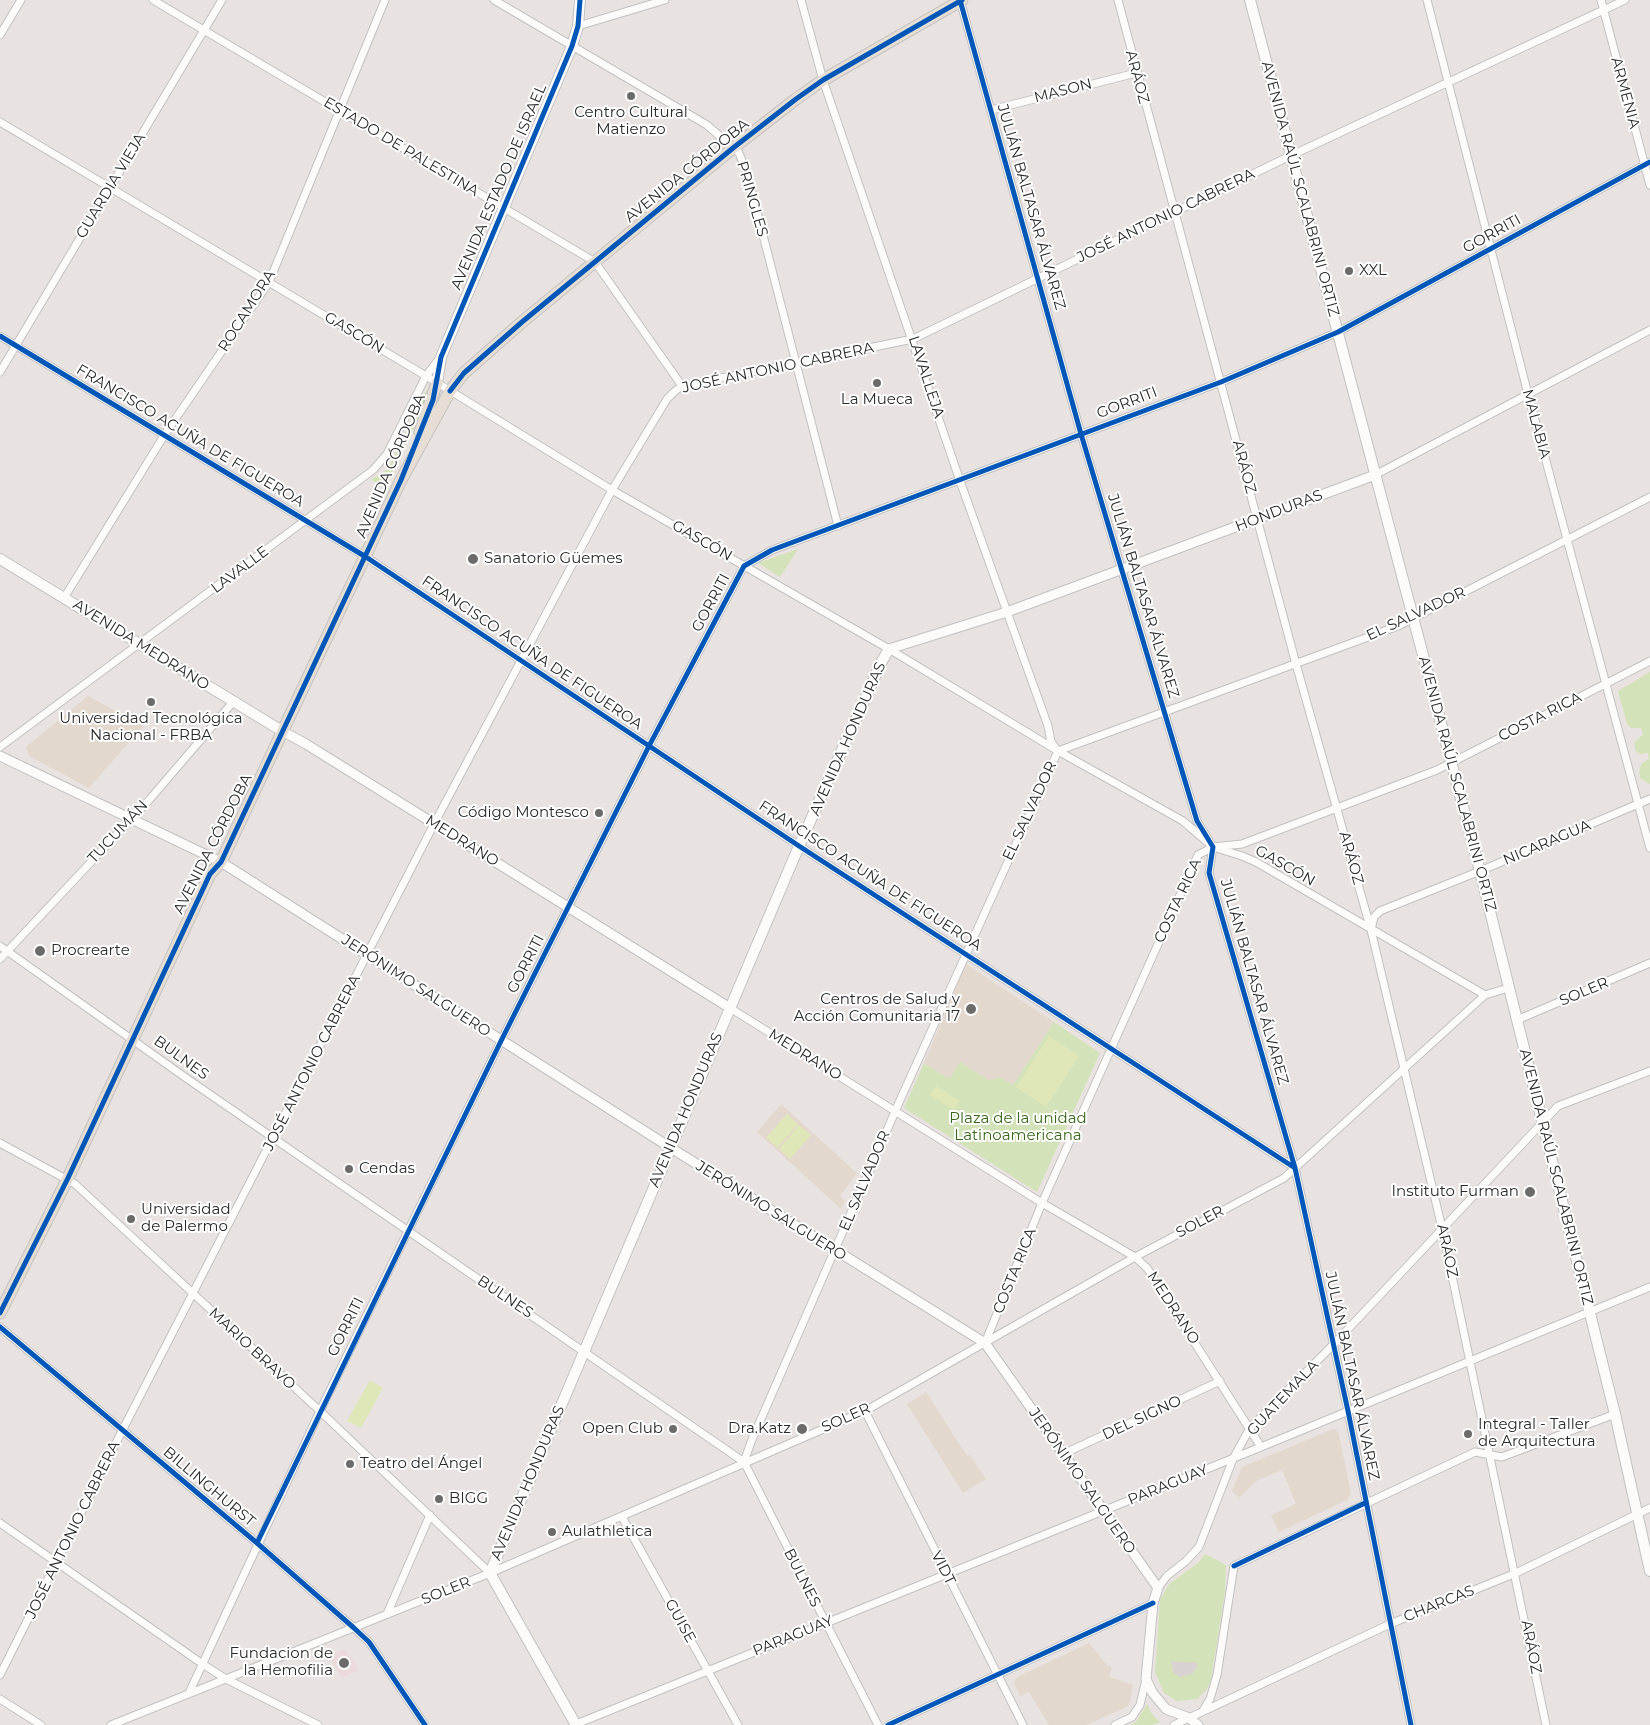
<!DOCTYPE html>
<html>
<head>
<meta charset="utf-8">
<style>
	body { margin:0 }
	canvas { display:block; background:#e8e3e0 }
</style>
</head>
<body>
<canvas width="1650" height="1725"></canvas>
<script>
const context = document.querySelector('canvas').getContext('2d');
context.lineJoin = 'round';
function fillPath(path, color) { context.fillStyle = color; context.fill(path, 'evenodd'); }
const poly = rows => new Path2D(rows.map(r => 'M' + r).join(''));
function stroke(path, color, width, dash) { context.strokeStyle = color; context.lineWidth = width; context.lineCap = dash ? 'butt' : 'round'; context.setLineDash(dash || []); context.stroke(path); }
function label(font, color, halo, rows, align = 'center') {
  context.font = font + ' Montserrat,sans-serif'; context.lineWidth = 4; context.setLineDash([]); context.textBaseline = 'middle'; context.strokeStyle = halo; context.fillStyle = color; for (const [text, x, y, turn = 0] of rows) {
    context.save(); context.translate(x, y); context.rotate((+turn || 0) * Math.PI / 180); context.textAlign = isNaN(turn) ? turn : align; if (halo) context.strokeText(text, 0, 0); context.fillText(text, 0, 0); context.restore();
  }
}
fillPath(poly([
	[88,696,143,726,89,788,29,756,26,747],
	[966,964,1054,1022,1013,1085,1000,1077,988,1080,960,1062,949,1079,924,1063],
	[781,1104,857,1173,840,1196,845,1201,841,1209,757,1132],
	[926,1392,967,1456,970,1455,986,1479,963,1493,907,1404],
	[1333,1429,1338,1431,1351,1493,1347,1500,1279,1532,1271,1515,1296,1504,1282,1470,1256,1481,1239,1498,1232,1491,1242,1467],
	[1089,1643,1107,1665,1112,1667,1109,1677,1133,1685,1130,1702,1127,1707,1086,1725,1049,1725,1029,1692,1020,1696,1014,1683,1017,1677]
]), '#e3d8ce');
fillPath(poly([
	[345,1649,359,1670,342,1678,328,1655]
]), '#eadadc');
fillPath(poly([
	[427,389,431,392,385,487,371,480,388,469],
	[798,549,780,577,758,563],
	[1650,672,1650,784,1641,779,1639,773,1641,764,1649,759,1648,753,1641,754,1636,751,1634,743,1643,734,1641,728,1631,728,1627,724,1618,691],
	[1054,1022,1100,1053,1037,1192,904,1108,924,1063,949,1079,960,1062,988,1080,1000,1077,1013,1085],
	[1205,1554,1226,1565,1225,1591,1211,1680,1207,1689,1197,1699,1177,1701,1164,1693,1155,1672,1160,1600,1169,1584,1198,1563],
	[1147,1704,1152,1714,1159,1721,1162,1721,1152,1725,1130,1725,1136,1722]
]), '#d3e2b9');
fillPath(poly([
	[1049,1036,1079,1056,1046,1107,1016,1087],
	[936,1086,960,1101,954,1110,930,1095],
	[787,1114,798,1124,778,1148,766,1138],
	[799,1125,811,1135,790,1159,779,1149],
	[370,1380,383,1388,361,1428,347,1421]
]), '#dfe6b7');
fillPath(poly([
	[1171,1661,1197,1663,1197,1667,1192,1674,1180,1677,1173,1672]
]), '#d8d3d0');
const minor = poly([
	[153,0,595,262,682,386],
	[494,0,707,125,739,153,747,173,838,526],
	[801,0,823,80,960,481,1048,726,1051,742,1055,747],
	[960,0,1081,434,1197,821,1213,847,1209,873,1295,1168,1348,1411,1411,1725],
	[1118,0,1296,664,1371,930,1442,1228,1546,1725],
	[1427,0,1528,394,1650,848],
	[1601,0,1650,185],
	[578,26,665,0],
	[0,35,21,0],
	[991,110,1136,73],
	[0,122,426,376,612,490,889,649,1058,751,1183,821,1213,847,1242,856,1256,862,1485,995],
	[0,336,366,557,799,846,1295,1168],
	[0,372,222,0],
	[1375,475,1650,330],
	[64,598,165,434,269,282,385,0],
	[0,747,373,470,387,454,426,376,439,359],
	[1371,930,1374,917,1380,911,1480,871,1650,799],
	[0,946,189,1080,744,1462,878,1725],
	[0,959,150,799,233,702],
	[730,1008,1042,1203,1135,1257,1147,1268,1261,1447],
	[1517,1020,1650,963],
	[0,1143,75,1184,321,1412,490,1573],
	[0,1327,257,1543,354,1628,369,1642,425,1725],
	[985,1343,1042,1203,1198,855,1213,847,1242,844,1437,770,1650,661],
	[865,1411,1023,1725],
	[1063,1454,1220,1381],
	[744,1462,751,1442,901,1098,1058,751,1398,626,1650,497],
	[622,1517,738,1725],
	[0,1523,204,1665,226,1679,318,1725],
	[1158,1588,1167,1576,1186,1561,1199,1547,1233,1459,1250,1428,1333,1345,1558,1106,1650,1071],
	[387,1614,430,1515],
	[0,1675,122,1431,434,824,612,490,667,399,675,391,682,386,913,339,1292,155,1625,0],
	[189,1693,320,1411,501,1041,649,746,744,566,772,550,1221,382,1338,332,1650,162],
	[0,1699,41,1725],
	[1202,1712,1210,1699,1217,1675,1234,1566,1475,1452,1502,1457,1615,1414],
	[111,1725,490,1573,865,1411,1135,1257,1284,1178,1485,995,1508,988],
	[574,1725,1261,1447,1650,1287],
	[888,1725,1153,1603],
	[1115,1725,1132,1717,1140,1705,1146,1679],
	[1174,1725,1390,1624,1516,1573,1650,1508]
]);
const tertiary = poly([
	[889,649,1007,612,1375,475],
	[282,731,306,744,730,1008],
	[0,756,221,862,671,1148,985,1343,1158,1588,1153,1603,1146,1679,1152,1692,1166,1709,1189,1718,1198,1725]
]);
const secondary = poly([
	[1250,0,1480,871,1615,1414,1650,1571],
	[437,383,441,357,572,46,578,26,580,0],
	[0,559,282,731],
	[576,1725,490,1573,799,846,882,661,889,649]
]);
const primary = poly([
	[420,432,437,383],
	[0,1313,68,1178,210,874,221,862,401,480,450,391,464,373,522,322,733,148,796,99,823,80,962,0]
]);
stroke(minor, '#c2c1c1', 9);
stroke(tertiary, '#c2c1c1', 11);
stroke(secondary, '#c2c1c1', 12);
stroke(primary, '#c4c2c1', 13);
stroke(minor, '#fcfbfa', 7);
stroke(tertiary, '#fcfbfa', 9);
stroke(secondary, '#fcfbfa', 10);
stroke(primary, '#e6ded4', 11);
stroke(poly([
	[960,0,1081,434,1197,821,1213,847,1209,873,1295,1168,1348,1411,1411,1725],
	[0,336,366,557,799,846,1295,1168],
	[450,391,464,373,522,322,733,148,796,99,823,80,962,0],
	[0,1313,68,1178,210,874,221,862,401,480,433,400,441,357,572,46,578,26,580,0],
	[0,1327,257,1543,354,1628,369,1642,425,1725],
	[257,1543,501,1041,649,746,744,566,772,550,1221,382,1338,332,1650,162],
	[1234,1566,1365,1503],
	[888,1725,1153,1603]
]), '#0057b8', 5);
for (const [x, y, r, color] of [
	[631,96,5,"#6c6b6a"],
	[1349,271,5,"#6c6b6a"],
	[877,383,5,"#6c6b6a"],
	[473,559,6,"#6c6b6a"],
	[151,702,5,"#6c6b6a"],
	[599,813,5,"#6c6b6a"],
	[40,951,6,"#6c6b6a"],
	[971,1009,6,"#6c6b6a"],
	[349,1169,5,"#6c6b6a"],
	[1530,1192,6,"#6c6b6a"],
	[131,1219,5,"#6c6b6a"],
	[673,1429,5,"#6c6b6a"],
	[802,1429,6,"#6c6b6a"],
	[1468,1434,5,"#6c6b6a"],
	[350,1464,5,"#6c6b6a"],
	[439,1499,5,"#6c6b6a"],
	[552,1532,5,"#6c6b6a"],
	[344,1663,6,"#6c6b6a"]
]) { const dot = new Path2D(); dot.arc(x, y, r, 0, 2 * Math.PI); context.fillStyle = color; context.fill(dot); stroke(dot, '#fff', 2); }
label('15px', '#2a2a2a', '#fff', [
	["ARÁOZ",1137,77,75],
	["MASON",1063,91,-14],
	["ARMENIA",1625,93,75],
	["ESTADO DE PALESTINA",401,147,31],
	["AVENIDA CÓRDOBA",687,171,-39],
	["GUARDIA VIEJA",111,186,-59],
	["AVENIDA ESTADO DE ISRAEL",499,187,-67],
	["AVENIDA RAÚL SCALABRINI ORTIZ",1300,189,75],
	["PRINGLES",752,199,74],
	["JULIÁN BALTASAR ÁLVAREZ",1031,207,74],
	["JOSÉ ANTONIO CABRERA",1166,216,-26],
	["GORRITI",1492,234,-29],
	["ROCAMORA",247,311,-58],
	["GASCÓN",354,333,31],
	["JOSÉ ANTONIO CABRERA",778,368,-12],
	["LAVALLEJA",926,377,72],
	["GORRITI",1127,403,-21],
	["MALABIA",1536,424,75],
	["FRANCISCO ACUÑA DE FIGUEROA",190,436,31],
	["AVENIDA CÓRDOBA",391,466,-67],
	["ARÁOZ",1244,467,75],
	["HONDURAS",1279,511,-21],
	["GASCÓN",702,541,30],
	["LAVALLE",240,570,-37],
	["JULIÁN BALTASAR ÁLVAREZ",1143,596,73],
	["GORRITI",711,603,-62],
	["EL SALVADOR",1416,614,-25],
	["AVENIDA MEDRANO",141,645,32],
	["FRANCISCO ACUÑA DE FIGUEROA",532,653,34],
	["COSTA RICA",1540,717,-27],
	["AVENIDA HONDURAS",848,739,-66],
	["AVENIDA RAÚL SCALABRINI ORTIZ",1457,784,75],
	["EL SALVADOR",1030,811,-65],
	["TUCUMÁN",118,832,-47],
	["MEDRANO",462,841,32],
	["NICARAGUA",1547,843,-23],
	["AVENIDA CÓRDOBA",213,844,-63],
	["ARÁOZ",1351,858,74],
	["GASCÓN",1285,866,30],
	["FRANCISCO ACUÑA DE FIGUEROA",870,876,33],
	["COSTA RICA",1178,901,-65],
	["GORRITI",526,964,-63],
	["JULIÁN BALTASAR ÁLVAREZ",1254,982,74],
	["JERÓNIMO SALGUERO",416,986,33],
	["SOLER",1584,992,-23],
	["MEDRANO",805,1055,32],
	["BULNES",181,1058,36],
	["JOSÉ ANTONIO CABRERA",312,1063,-63],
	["AVENIDA HONDURAS",686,1110,-67],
	["AVENIDA RAÚL SCALABRINI ORTIZ",1556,1177,76],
	["EL SALVADOR",865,1181,-67],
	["JERÓNIMO SALGUERO",771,1211,32],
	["SOLER",1200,1222,-28],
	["ARÁOZ",1447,1251,78],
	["COSTA RICA",1015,1271,-68],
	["BULNES",505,1297,34],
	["MEDRANO",1173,1308,57],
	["GORRITI",346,1327,-64],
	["MARIO BRAVO",252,1349,43],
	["JULIÁN BALTASAR ÁLVAREZ",1352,1376,78],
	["GUATEMALA",1283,1398,-47],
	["SOLER",846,1418,-24],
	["DEL SIGNO",1142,1418,-25],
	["JERÓNIMO SALGUERO",1082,1481,55],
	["AVENIDA HONDURAS",528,1483,-67],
	["PARAGUAY",1168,1485,-22],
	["BILLINGHURST",209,1487,40],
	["JOSÉ ANTONIO CABRERA",73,1530,-64],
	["VIDT",943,1568,63],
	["BULNES",802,1578,63],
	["SOLER",446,1591,-22],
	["CHARCAS",1439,1604,-22],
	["GUISE",680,1621,61],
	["PARAGUAY",793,1636,-22],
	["ARÁOZ",1531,1647,79]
]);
label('15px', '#2a2a2a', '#fff', [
	["Centro Cultural",631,113,"center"],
	["Matienzo",631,130,"center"],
	["XXL",1359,271],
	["La Mueca",877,400,"center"],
	["Sanatorio Güemes",484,559],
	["Universidad Tecnológica",151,719,"center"],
	["Nacional - FRBA",151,736,"center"],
	["Código Montesco",589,813,"right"],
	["Procrearte",51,951],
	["Centros de Salud y",960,1000,"right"],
	["Acción Comunitaria 17",960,1017,"right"],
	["Cendas",359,1169],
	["Instituto Furman",1519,1192,"right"],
	["Universidad",141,1210],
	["de Palermo",141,1227],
	["Integral - Taller",1478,1425],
	["de Arquitectura",1478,1442],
	["Open Club",663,1429,"right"],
	["Dra.Katz",791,1429,"right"],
	["Teatro del Ángel",360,1464],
	["BIGG",449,1499],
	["Aulathletica",562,1532],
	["Fundacion de",333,1654,"right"],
	["la Hemofilia",333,1671,"right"]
], 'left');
label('15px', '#3a671b', '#fff', [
	["Plaza de la unidad",1018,1119],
	["Latinoamericana",1018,1136]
]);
</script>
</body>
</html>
